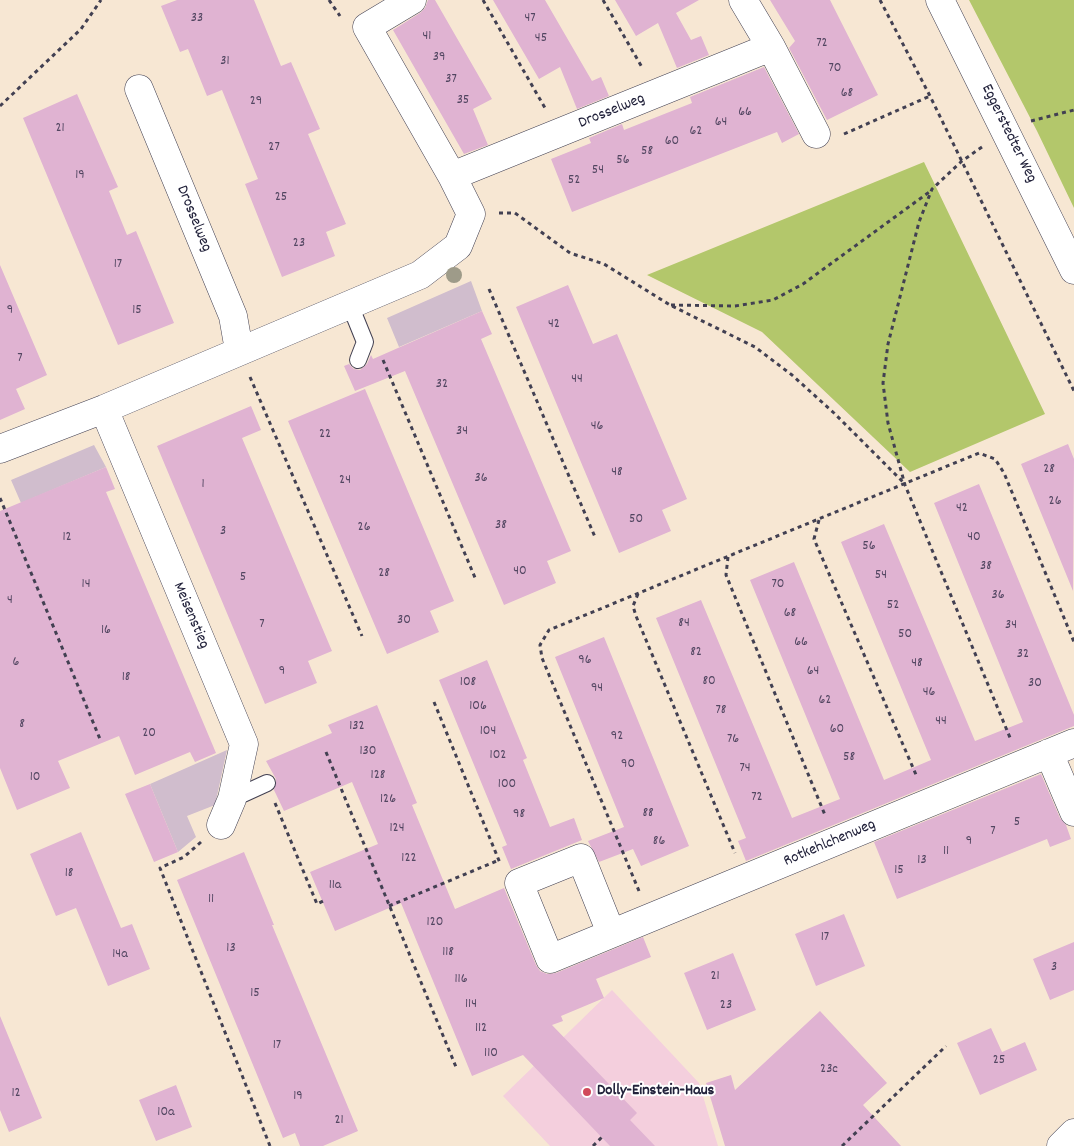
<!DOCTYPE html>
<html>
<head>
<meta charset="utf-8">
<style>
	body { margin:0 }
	canvas { display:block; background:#f7e7d3 }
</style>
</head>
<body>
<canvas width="1074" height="1146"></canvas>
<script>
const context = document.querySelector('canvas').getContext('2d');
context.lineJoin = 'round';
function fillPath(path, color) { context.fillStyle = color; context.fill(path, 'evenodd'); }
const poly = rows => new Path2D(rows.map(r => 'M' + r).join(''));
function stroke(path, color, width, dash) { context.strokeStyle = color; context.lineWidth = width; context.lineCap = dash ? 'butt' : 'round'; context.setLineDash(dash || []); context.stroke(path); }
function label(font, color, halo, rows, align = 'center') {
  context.font = font + ' Dekko,sans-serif'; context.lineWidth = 4; context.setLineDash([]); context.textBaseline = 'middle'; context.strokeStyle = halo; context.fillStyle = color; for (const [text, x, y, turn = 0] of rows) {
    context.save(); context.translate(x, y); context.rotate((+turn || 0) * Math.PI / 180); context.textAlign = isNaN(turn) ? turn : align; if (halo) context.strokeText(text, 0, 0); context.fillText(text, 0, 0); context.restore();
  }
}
fillPath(poly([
	[612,990,699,1083,718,1146,550,1146,503,1096]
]), '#f4cfdd');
fillPath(poly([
	[471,281,482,311,399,347,387,318],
	[94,445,106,467,21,503,11,480],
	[227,750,215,805,187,816,196,837,178,852,150,784]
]), '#d0bdcd');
fillPath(poly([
	[969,0,1074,0,1074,208,1037,131],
	[924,162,1045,414,910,472,762,332,647,275]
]), '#b3c76b');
fillPath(poly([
	[177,0,254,0,281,66,291,62,320,129,308,134,346,224,326,232,335,256,282,277,245,184,258,179,222,90,207,96,188,49,180,52,161,6],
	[428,0,435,0,492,99,473,109,488,145,464,154,393,30,420,13,425,8],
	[493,0,545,0,592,81,601,77,609,96,577,109,560,67,539,79],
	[615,0,699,0,676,13,691,40,701,36,709,55,677,68,658,23,636,36],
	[770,0,830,0,878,95,827,120,789,48,795,41],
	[764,67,799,134,782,143,777,132,572,212,551,159,591,143,589,138,622,124,624,130,692,103,690,97],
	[77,94,118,187,109,191,127,235,136,231,174,323,118,345,23,118],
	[0,265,47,375,16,389,25,409,0,420],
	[568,285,593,344,617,334,687,499,662,510,671,531,619,553,516,307],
	[482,311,492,334,481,339,571,551,547,561,556,583,504,605,405,371,355,391,344,366,349,364,354,369,360,370,367,364,371,355,373,359],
	[365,389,454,601,430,611,439,632,387,654,288,421],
	[251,406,261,430,242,438,332,651,308,661,317,683,265,704,157,446],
	[1068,444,1074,459,1073,591,1021,464],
	[106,467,115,489,106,492,216,753,195,762,190,752,135,775,119,736,58,761,70,788,17,810,0,768,0,511],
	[979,484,1074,715,1074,726,746,861,738,841,746,838,656,618,701,600,792,818,840,799,750,580,794,562,884,780,931,760,841,542,884,524,975,741,1023,722,934,503],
	[604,637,689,846,641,866,633,849,599,862,590,845,588,841,624,827,555,657],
	[487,660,527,758,523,760,550,827,574,818,582,840,511,869,502,847,507,845,439,680],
	[377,705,417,803,412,805,455,909,504,888,536,965,540,971,547,974,556,973,643,937,651,957,596,979,604,998,561,1016,563,1021,552,1025,637,1113,630,1120,655,1146,610,1146,523,1055,472,1076,401,903,335,931,310,872,378,844,352,782,284,811,274,790,276,779,266,761,332,733,328,725],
	[1041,774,1060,818,1066,825,1071,839,1050,847,1047,839,897,899,874,842],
	[150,784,178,852,154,862,125,794],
	[81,832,121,928,132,924,150,969,108,986,76,908,56,916,30,854],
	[244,852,274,925,272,925,358,1131,323,1146,300,1146,295,1133,283,1138,177,880],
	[844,914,865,966,816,986,795,934],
	[1074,942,1074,990,1050,1000,1033,959],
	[733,953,756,1010,707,1030,684,973],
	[820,1011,887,1083,863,1105,901,1146,725,1146,706,1083,731,1075,735,1090],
	[0,1016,42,1118,9,1132,0,1110],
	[991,1028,1002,1052,1025,1042,1037,1070,980,1095,957,1043],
	[176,1085,192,1127,156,1141,139,1100]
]), '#e0b3d2');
const service = poly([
	[350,305,365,342,358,360],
	[232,799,267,783]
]);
const minor = poly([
	[743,0,771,47,816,134],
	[940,0,1074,270],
	[139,89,233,316,239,350],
	[452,176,771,47],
	[104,409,244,744,232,799,221,825],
	[0,449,104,409,420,275,458,246,471,214,452,176,367,27,412,0],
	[1049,753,1074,812],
	[611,933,581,858,519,883,550,959,1074,743],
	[1061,1146,1074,1133]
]);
stroke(service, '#424052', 18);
stroke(minor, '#424052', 29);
stroke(poly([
	[329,0,340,16],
	[483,0,545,108],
	[603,0,643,69],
	[880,0,930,96,1074,391],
	[0,106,81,29,101,0],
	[1031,121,1074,110],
	[844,134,930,96],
	[982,147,962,161,932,189,919,222,888,344,883,383,888,423,905,485,1011,740],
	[499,213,515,213,570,253,604,264,670,305,755,347,792,375,834,413,905,484],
	[489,289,595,537],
	[671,305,735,306,773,300,803,284,932,190],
	[383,360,476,580],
	[250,377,362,636],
	[0,498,100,739],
	[819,520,814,539,917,777],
	[728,557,726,575,825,815],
	[638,594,633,606,636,616,735,853],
	[434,702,500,863],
	[326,752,456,1067],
	[275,803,317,904,323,901],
	[201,842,184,857,160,868,270,1146],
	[639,891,542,658,540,645,549,630,979,453,995,459,1004,473,1074,642],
	[389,906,499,860],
	[593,1146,602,1137],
	[842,1146,946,1046]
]), '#424052', 3, [4, 4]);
stroke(service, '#fff', 16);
stroke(minor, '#fff', 28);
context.fillStyle = '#9e9b89';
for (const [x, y] of [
	[454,275]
]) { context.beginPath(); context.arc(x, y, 8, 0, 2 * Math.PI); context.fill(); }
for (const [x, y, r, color] of [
	[587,1092,5,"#d1495b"]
]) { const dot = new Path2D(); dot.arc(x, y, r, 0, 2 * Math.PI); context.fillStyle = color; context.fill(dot); stroke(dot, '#fff', 2); }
label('14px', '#524661', null, [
	["33",197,19],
	["47",530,19],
	["41",427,37],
	["45",541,39],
	["72",822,44],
	["39",439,58],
	["31",225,62],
	["70",835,69],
	["37",451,80],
	["68",847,94],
	["35",463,101],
	["29",256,102],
	["66",745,113],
	["64",721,123],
	["21",60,129],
	["62",696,132],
	["60",672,142],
	["27",274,148],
	["58",647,152],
	["56",623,161],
	["54",598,171],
	["19",80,176],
	["52",574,181],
	["25",281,198],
	["23",299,244],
	["17",118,265],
	["9",10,311],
	["15",137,311],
	["42",554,325],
	["7",20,359],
	["44",577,380],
	["32",442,385],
	["46",597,427],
	["34",462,432],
	["22",325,435],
	["28",1049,470],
	["48",617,473],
	["36",481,479],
	["24",345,481],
	["1",203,485],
	["26",1055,502],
	["42",962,509],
	["50",636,520],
	["38",501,526],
	["26",364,528],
	["3",223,532],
	["12",67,538],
	["40",974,538],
	["56",869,547],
	["38",986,567],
	["40",520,572],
	["28",384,574],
	["54",881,576],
	["5",243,578],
	["14",86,585],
	["70",778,585],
	["36",998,596],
	["4",10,601],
	["52",893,606],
	["68",790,614],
	["30",404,621],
	["84",684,624],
	["7",262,625],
	["34",1011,626],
	["16",106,631],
	["50",905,635],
	["66",801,643],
	["82",696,653],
	["32",1023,655],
	["96",585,661],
	["6",16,663],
	["48",917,664],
	["9",282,672],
	["64",813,672],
	["18",126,678],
	["80",709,682],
	["108",468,683],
	["30",1035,684],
	["94",597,689],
	["46",929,693],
	["62",825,701],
	["106",478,707],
	["78",721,711],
	["44",941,722],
	["8",22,725],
	["132",357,727],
	["60",837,730],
	["104",488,732],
	["20",149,734],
	["92",617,737],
	["76",733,740],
	["130",368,752],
	["102",498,756],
	["58",849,758],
	["90",628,765],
	["74",745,769],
	["128",378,776],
	["10",35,778],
	["100",507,785],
	["72",757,798],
	["126",388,800],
	["88",648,814],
	["98",519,815],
	["5",1017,823],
	["124",397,829],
	["7",993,832],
	["86",659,842],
	["9",969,842],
	["11",946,852],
	["122",409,859],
	["13",922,861],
	["15",899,871],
	["18",69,874],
	["11a",335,886],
	["11",211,900],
	["120",435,923],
	["17",825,938],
	["13",231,949],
	["118",448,953],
	["14a",120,955],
	["3",1054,968],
	["21",715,977],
	["116",461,980],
	["15",255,994],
	["114",471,1005],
	["23",726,1006],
	["112",481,1029],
	["17",277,1046],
	["110",491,1054],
	["25",999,1061],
	["23c",829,1070],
	["12",16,1094],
	["19",298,1097],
	["10a",166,1113],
	["21",339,1121]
]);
label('16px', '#22223b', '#fff', [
	["Drosselweg",612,112,-22],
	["Eggerstedter Weg",1008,134,64],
	["Drosselweg",193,219,68],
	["Meisenstieg",190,616,67],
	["Rotkehlchenweg",830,844,-23]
]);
label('bold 16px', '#22223b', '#fff', [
	["Dolly-Einstein-Haus",597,1092]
], 'left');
</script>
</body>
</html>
